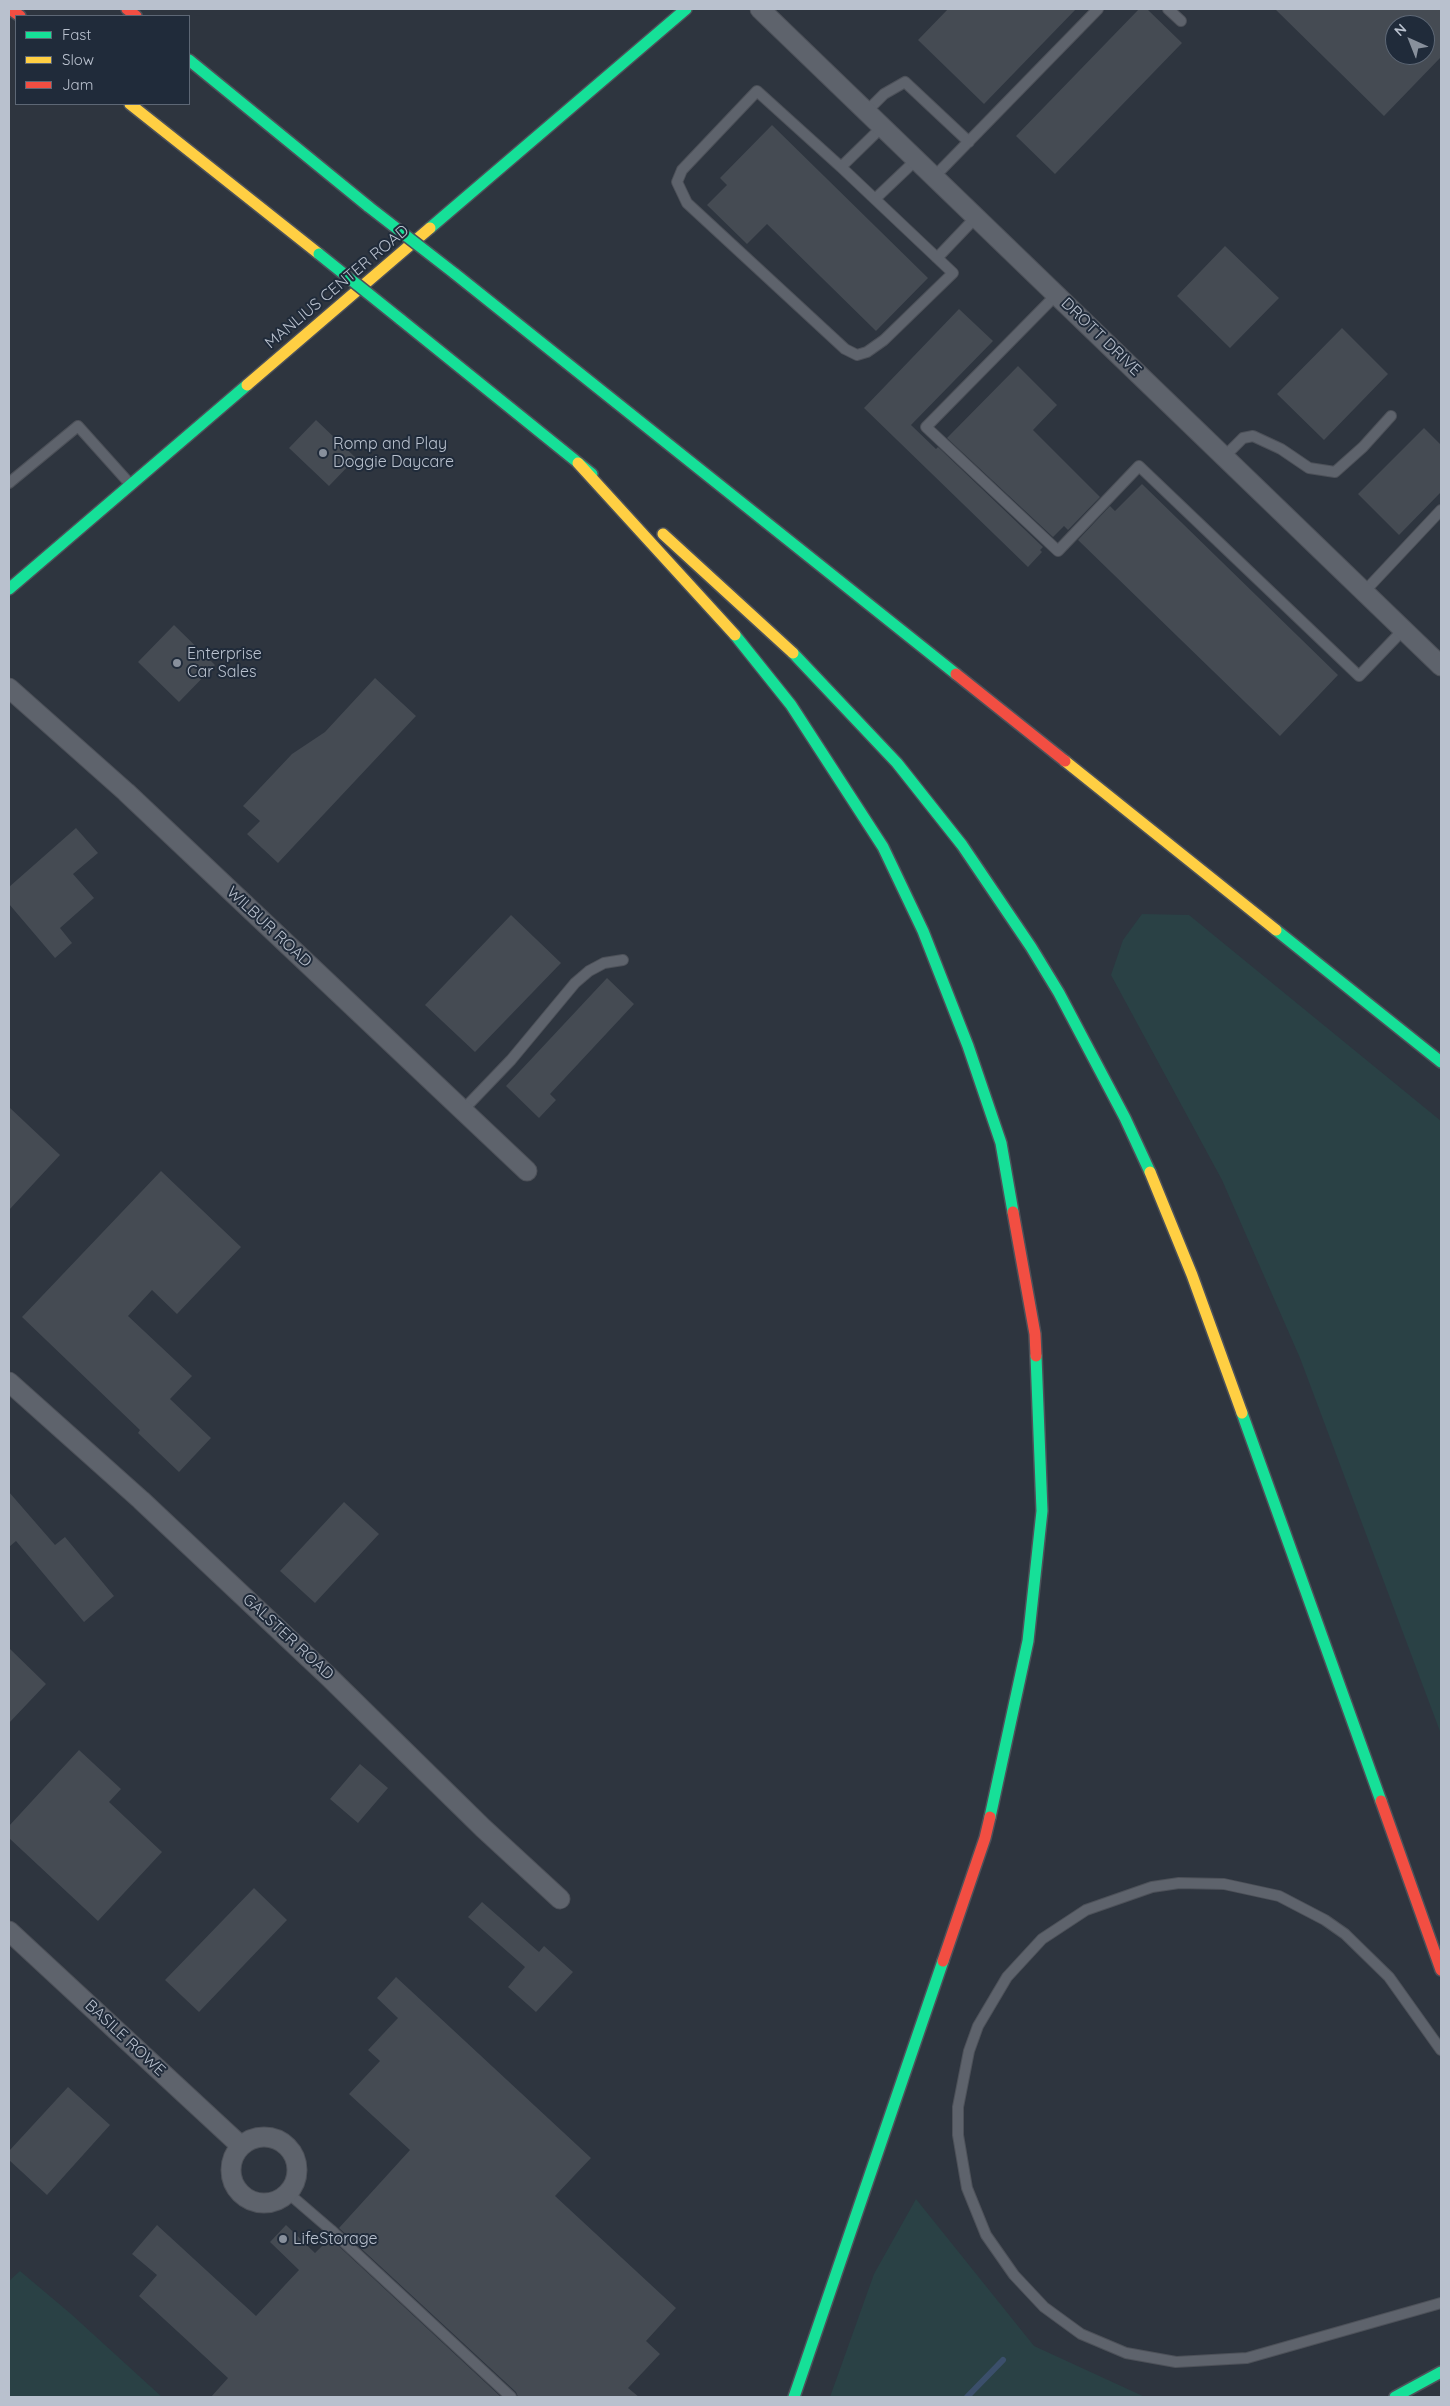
<!DOCTYPE html>
<html>
<head>
<meta charset="utf-8">
<style>
	body { margin:0 }
	#map { position:relative; width:1450px; height:2406px; overflow:hidden; background:#2e353f; font-family:Quicksand,sans-serif }
	canvas { display:block }
	.frame { position:absolute; inset:0; border:10px solid #b9c1ce; pointer-events:none }
	.legend { position:absolute; left:15px; top:15px; width:175px; height:90px; box-sizing:border-box; background:#202b3a; border:1px solid #5d6775; margin:0; padding:6px 9px; list-style:none; font-size:15px; color:#b9c1ce }
	.legend li { display:flex; align-items:center; gap:10px; height:25px }
	.legend b { width:25px; border:1px solid #5d6775 }
	.north { position:absolute; left:1385px; top:15px; width:50px; height:50px; box-sizing:border-box; background:#202b3a; border:1px solid #5d6775; border-radius:50%; rotate:316deg; font-size:14px; font-weight:700; line-height:20px; text-align:center; color:#b9c1ce }
	.north::after { content:''; display:block; margin:auto; width:18px; height:22px; background:#88909c; clip-path:polygon(50% 0,100% 100%,50% 72%,0 100%) }
</style>
</head>
<body>
<div id="map">
<canvas width="1450" height="2406"></canvas>
<div class="frame"></div>
<ul class="legend">
<li><b style="height:6px;background:#16e098"></b>Fast</li>
<li><b style="height:6px;background:#ffcf43"></b>Slow</li>
<li><b style="height:6px;background:#f24e42"></b>Jam</li>
</ul>
<div class="north">N</div>
</div>
<script>
const context = document.querySelector('canvas').getContext('2d');
context.lineJoin = 'round';
function fillPath(path, color) { context.fillStyle = color; context.fill(path, 'evenodd'); }
const poly = rows => new Path2D(rows.map(r => 'M' + r).join(''));
function stroke(path, color, width, dash) { context.strokeStyle = color; context.lineWidth = width; context.lineCap = dash ? 'butt' : 'round'; context.setLineDash(dash || []); context.stroke(path); }
function label(font, color, halo, rows, align = 'center') {
  context.font = font + ' Quicksand,sans-serif'; context.lineWidth = 4; context.setLineDash([]); context.textBaseline = 'middle'; context.strokeStyle = halo; context.fillStyle = color; for (const [text, x, y, turn = 0] of rows) {
    context.save(); context.translate(x, y); context.rotate((+turn || 0) * Math.PI / 180); context.textAlign = isNaN(turn) ? turn : align; if (halo) context.strokeText(text, 0, 0); context.fillText(text, 0, 0); context.restore();
  }
}
fillPath(poly([
	[1142,914,1189,915,1441,1121,1441,1734,1300,1358,1222,1180,1111,975,1123,940],
	[916,2199,1034,2346,1145,2397,830,2397,874,2274],
	[20,2271,71,2314,162,2397,9,2397,9,2281]
]), '#2a4145');
stroke(poly([
	[967,2397,1003,2360]
]), '#3b4f6b', 6);
fillPath(poly([
	[948,9,1076,9,984,104,918,40],
	[1139,9,1147,9,1182,43,1055,174,1016,136],
	[1275,9,1441,9,1441,57,1384,116],
	[1395,25,1425,25,1425,55,1395,55],
	[772,125,928,278,876,331,767,224,747,244,707,205,727,185,720,178],
	[1225,246,1279,298,1230,348,1177,296],
	[959,309,993,341,911,425,936,449,938,447,1043,547,1040,550,1042,552,1028,567,864,408],
	[1342,328,1388,374,1324,440,1277,394],
	[1018,366,1057,405,1033,430,1100,497,1068,530,1064,526,1053,537,947,438],
	[316,420,356,458,329,486,289,448],
	[1424,428,1441,445,1441,492,1399,535,1358,494],
	[1142,484,1338,675,1280,736,1078,540,1110,506,1115,511],
	[174,625,215,665,179,702,138,662],
	[375,678,416,716,278,863,247,834,260,821,243,806,292,754,325,732],
	[76,828,98,853,73,874,94,898,60,928,72,943,55,958,9,904,9,887],
	[511,915,561,963,475,1052,425,1005],
	[607,978,634,1004,550,1094,556,1100,539,1118,506,1086],
	[9,1107,60,1155,9,1210],
	[161,1171,241,1247,177,1314,152,1290,128,1316,192,1376,170,1399,211,1438,179,1472,138,1433,140,1430,22,1317],
	[9,1492,55,1545,65,1537,114,1596,84,1622,16,1541,9,1547],
	[344,1502,379,1534,315,1603,280,1571],
	[9,1648,46,1684,9,1723],
	[79,1750,121,1789,109,1802,162,1852,98,1921,9,1838,9,1826],
	[360,1764,388,1788,358,1823,330,1799],
	[254,1888,287,1920,199,2012,165,1980],
	[482,1902,539,1952,544,1946,573,1972,536,2012,508,1987,525,1967,468,1917],
	[396,1977,591,2158,555,2196,676,2308,646,2341,660,2354,628,2388,639,2397,518,2397,516,2392,339,2228,410,2150,349,2094,380,2061,368,2050,398,2018,377,1998],
	[68,2087,110,2125,47,2195,9,2160,9,2151],
	[157,2225,256,2316,299,2270,270,2242,286,2225,315,2253,330,2238,501,2397,211,2397,228,2378,139,2296,157,2275,132,2254]
]), '#454b53');
const lane = poly([
	[1168,9,1181,21],
	[867,111,884,94,905,82,969,142],
	[841,167,953,273,884,340,867,352,857,355,845,349,687,203,677,182,682,170,757,91,841,167,883,126],
	[935,176,1098,9],
	[875,199,917,159],
	[937,258,977,216],
	[1057,294,926,427,1058,551,1139,466,1359,676,1403,630],
	[1225,456,1243,438,1253,436,1281,449,1309,468,1335,472,1363,447,1391,416],
	[9,483,78,426,130,484],
	[1364,592,1441,510],
	[463,1110,511,1060,575,983,589,971,604,963,623,960],
	[1441,2050,1389,1977,1345,1934,1325,1920,1279,1896,1224,1884,1179,1883,1152,1887,1086,1910,1042,1939,1007,1977,978,2026,969,2051,958,2107,958,2135,967,2188,986,2235,1014,2275,1044,2307,1081,2334,1126,2353,1176,2362,1247,2358,1441,2303],
	[288,2193,331,2230,511,2397]
]);
const street = poly([
	[760,9,1441,666],
	[9,688,126,792,527,1171],
	[9,1382,141,1500,328,1676,483,1828,560,1899],
	[9,1931,241,2146],
	'231 2170a33 33 0 1 1 66 0a33 33 0 1 1-66 0Z'
]);
const fast = poly([
	[189,60,369,207],
	[430,228,686,9],
	[454,273,956,674],
	[400,319,592,474],
	[9,589,247,385],
	[735,635,791,705,883,847,923,931,968,1046,1001,1143,1013,1212],
	[793,653,897,763,962,845,1031,947,1059,993,1125,1118,1150,1172],
	[1276,930,1441,1062],
	[1242,1413,1381,1801],
	[990,1817,1028,1641,1042,1511,1036,1356],
	[794,2397,943,1961],
	[1395,2397,1441,2372]
]);
const slow = poly([
	[130,104,319,254],
	[247,385,430,228],
	[578,463,735,635],
	[663,534,793,653],
	[1065,761,1276,930],
	[1150,1172,1192,1275,1242,1413]
]);
const jam = poly([
	[10,9,20,16],
	[127,9,136,16],
	[956,674,1065,761],
	[1013,1212,1035,1334,1036,1356],
	[1381,1801,1441,1970],
	[943,1961,985,1838,990,1817]
]);
stroke(lane, '#4d5159', 12);
stroke(street, '#4d5159', 21);
stroke(fast, '#4d5159', 14);
stroke(slow, '#4d5159', 14);
stroke(jam, '#4d5159', 14);
stroke(lane, '#5e636c', 10);
stroke(street, '#5e636c', 19);
stroke(fast, '#16e098', 11);
stroke(slow, '#ffcf43', 11);
stroke(jam, '#f24e42', 11);
const fastBridge = poly([
	[369,207,454,273],
	[319,254,400,319]
]);
stroke(fastBridge, '#4b515a', 14, []);
stroke(fastBridge, '#16e098', 11);
for (const [x, y, r, color] of [
	[323,453,5,"#88909c"],
	[177,663,5,"#88909c"],
	[283,2239,5,"#88909c"]
]) { const dot = new Path2D(); dot.arc(x, y, r, 0, 2 * Math.PI); context.fillStyle = color; context.fill(dot); stroke(dot, '#202b3a', 2); }
label('16px', '#b9c1ce', '#202b3a', [
	["MANLIUS CENTER ROAD",337,287,-40],
	["DROTT DRIVE",1101,337,44],
	["WILBUR ROAD",269,927,43],
	["GALSTER ROAD",288,1637,43],
	["BASILE ROWE",125,2038,43]
]);
label('16px', '#b9c1ce', '#202b3a', [
	["Romp and Play",333,444],
	["Doggie Daycare",333,462],
	["Enterprise",187,654],
	["Car Sales",187,672],
	["LifeStorage",293,2239]
], 'left');
</script>
</body>
</html>
